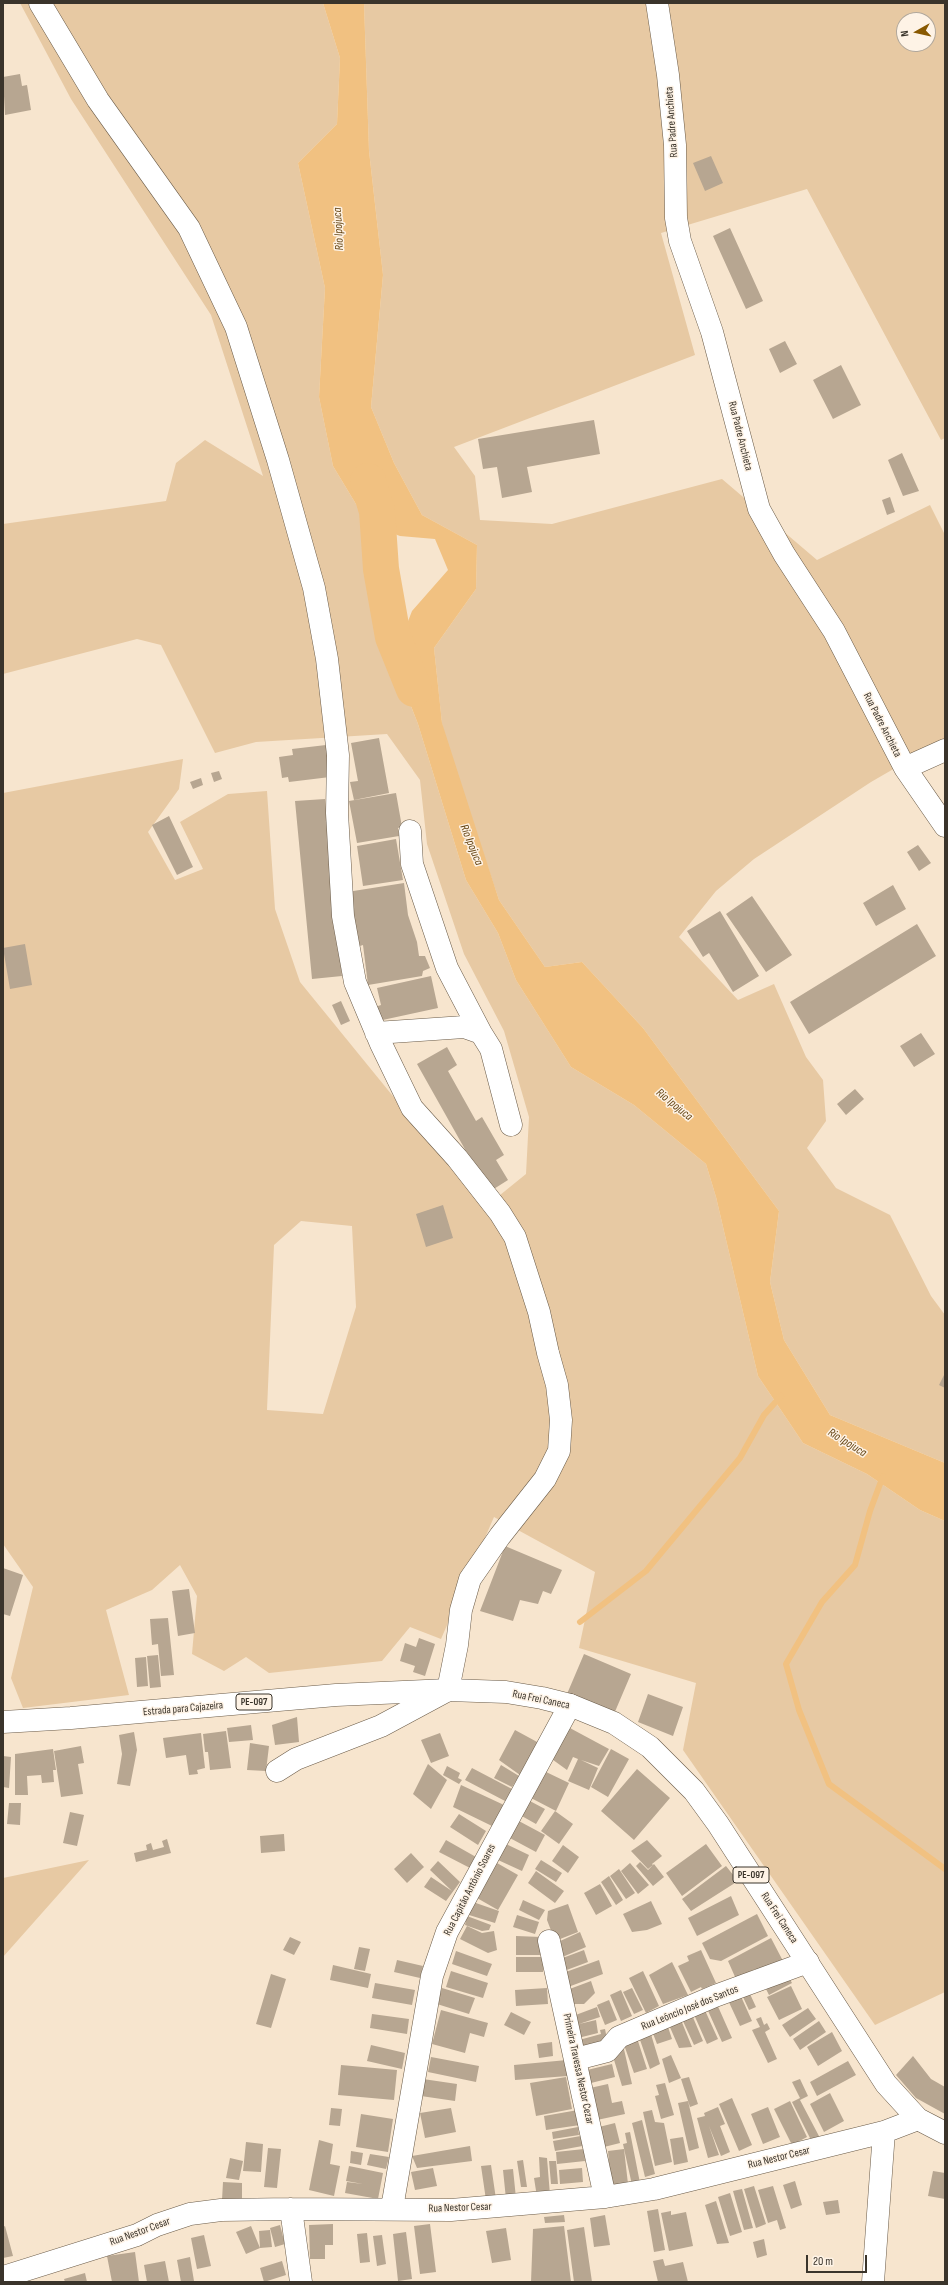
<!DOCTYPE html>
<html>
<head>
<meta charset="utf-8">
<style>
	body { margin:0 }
	#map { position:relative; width:948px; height:2285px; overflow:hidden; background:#f7e5ce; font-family:"Sofia Sans Condensed",sans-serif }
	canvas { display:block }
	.frame { position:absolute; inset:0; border:4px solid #3a342b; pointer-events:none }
	.north { position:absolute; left:896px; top:12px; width:40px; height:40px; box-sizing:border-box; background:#fef3e6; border:1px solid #b0a79b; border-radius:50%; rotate:262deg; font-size:11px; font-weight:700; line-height:16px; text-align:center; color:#3a342b }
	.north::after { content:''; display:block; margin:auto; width:14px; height:18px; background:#895900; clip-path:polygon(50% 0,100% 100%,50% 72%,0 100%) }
	.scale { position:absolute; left:806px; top:2255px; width:61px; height:18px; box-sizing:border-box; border:2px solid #3a342b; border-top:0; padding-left:5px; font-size:12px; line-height:14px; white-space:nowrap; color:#3a342b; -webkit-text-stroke:3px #fef3e6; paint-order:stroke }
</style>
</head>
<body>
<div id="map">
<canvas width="948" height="2285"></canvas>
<div class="frame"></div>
<div class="north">N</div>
<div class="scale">20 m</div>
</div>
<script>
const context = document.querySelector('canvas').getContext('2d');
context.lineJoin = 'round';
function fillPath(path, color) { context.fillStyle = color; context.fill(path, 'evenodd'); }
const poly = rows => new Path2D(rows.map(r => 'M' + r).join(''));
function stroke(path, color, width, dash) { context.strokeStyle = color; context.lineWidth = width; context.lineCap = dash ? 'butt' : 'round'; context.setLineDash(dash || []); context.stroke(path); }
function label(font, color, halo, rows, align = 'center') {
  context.font = font + ' "Sofia Sans Condensed",sans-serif'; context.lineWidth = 3; context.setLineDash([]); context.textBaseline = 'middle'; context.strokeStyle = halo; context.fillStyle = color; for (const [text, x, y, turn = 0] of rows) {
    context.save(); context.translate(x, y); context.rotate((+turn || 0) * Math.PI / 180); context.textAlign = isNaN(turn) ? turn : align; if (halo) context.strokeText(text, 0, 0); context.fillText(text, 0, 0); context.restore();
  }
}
fillPath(poly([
	[20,3,323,3,340,58,337,124,298,163,325,288,319,397,333,466,368,524,384,638,418,724,466,880,498,933,516,980,571,1067,634,1105,706,1164,716,1197,758,1376,803,1443,867,1474,920,1510,945,1521,945,1992,875,2025,683,1750,696,1683,579,1648,595,1572,494,1517,441,1639,410,1627,382,1661,269,1673,246,1657,224,1671,192,1654,197,1596,180,1565,152,1590,106,1610,129,1695,23,1708,11,1678,33,1587,3,1544,3,793,183,759,179,789,148,832,175,880,203,869,180,822,228,794,267,791,275,909,300,982,484,1208,526,1174,529,1117,504,1031,464,954,427,844,420,780,387,734,256,742,215,753,161,645,137,639,3,674,3,524,166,501,176,463,205,440,263,476,211,315,71,99],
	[301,1221,352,1226,356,1307,323,1414,267,1410,274,1245],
	[364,3,945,3,945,438,941,440,807,189,661,233,695,355,454,447,475,476,480,520,552,524,722,479,817,560,930,505,945,535,945,742,916,756,871,782,754,859,716,891,679,937,738,1000,774,984,806,1057,823,1080,826,1121,807,1148,836,1188,890,1215,931,1296,945,1315,945,1463,830,1415,784,1340,770,1282,779,1211,643,1028,582,962,545,967,499,900,443,733,434,648,476,589,477,545,422,515,394,463,371,407,383,275,369,151],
	[904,20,928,20,928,44,904,44],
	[89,1860,3,1957,3,1878]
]), '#e7c9a3');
fillPath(poly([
	[323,3,364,3,369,151,383,275,371,407,394,463,422,515,477,545,476,589,434,648,442,723,499,900,545,967,582,962,643,1028,779,1211,770,1282,784,1340,830,1415,945,1463,945,1521,920,1510,867,1474,803,1443,758,1376,716,1197,706,1164,634,1105,571,1067,516,980,498,933,466,880,418,724,393,660,412,611,448,570,435,539,400,536,368,524,333,466,319,397,325,288,298,163,337,124,340,58]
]), '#f1c181');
stroke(poly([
	[883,1476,870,1511,855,1565,822,1602,786,1664,799,1710,829,1784,945,1869],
	[580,1622,646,1571,740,1458,764,1415,781,1396]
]), '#f1c181', 6);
stroke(poly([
	[368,481,377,511,381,569,393,637,414,689]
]), '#f1c181', 36);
fillPath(poly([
	[20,74,22,86,27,85,31,110,5,115,3,77],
	[711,156,723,183,705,191,693,163],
	[730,228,763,301,746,309,713,236],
	[785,341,797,364,780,373,769,349],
	[841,365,861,405,833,419,813,380],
	[594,420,600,454,527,467,532,492,502,498,497,467,483,469,478,439],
	[902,453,919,491,903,496,888,460],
	[890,497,895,512,887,515,882,500],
	[379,738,389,793,354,800,350,782,358,781,351,743],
	[326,745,330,777,289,782,288,777,282,778,279,757,293,755,292,749],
	[219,771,222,779,214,782,211,773],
	[201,778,203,785,193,789,190,782],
	[396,793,402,827,398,828,399,836,357,843,349,801],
	[325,799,342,976,312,979,295,801],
	[169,816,193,867,177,875,152,825],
	[396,839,403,880,363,886,357,846],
	[918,845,931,863,919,871,907,852],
	[404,883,408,915,417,942,419,956,425,956,430,968,423,971,422,976,368,985,363,945,357,947,347,892],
	[893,885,906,909,876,926,863,903],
	[752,896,792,955,766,972,726,914],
	[720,911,759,976,733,992,709,953,703,957,687,931],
	[917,924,936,956,809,1034,790,1002],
	[25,944,32,985,10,989,3,948],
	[431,976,438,1008,378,1021,375,1007,381,1005,377,988],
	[341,1001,350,1021,341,1025,332,1005],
	[921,1033,935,1054,914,1067,900,1046],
	[447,1047,457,1065,448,1071,476,1121,482,1117,504,1155,496,1160,508,1180,489,1192,417,1064],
	[855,1089,864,1099,846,1115,837,1104],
	[443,1205,453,1238,426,1247,416,1214],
	[945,1373,945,1388,939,1385],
	[505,1546,562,1570,551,1594,543,1591,538,1604,520,1600,513,1621,480,1611],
	[3,1568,23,1575,10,1616,3,1614],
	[189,1589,195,1633,178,1636,172,1591],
	[168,1618,174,1675,161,1676,158,1644,152,1645,150,1619],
	[419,1638,435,1644,425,1676,413,1672,415,1666,400,1661,405,1643,416,1647],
	[584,1654,631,1674,614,1714,567,1694],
	[158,1655,161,1687,150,1688,147,1656],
	[146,1657,148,1686,137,1687,135,1658],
	[648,1694,683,1707,673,1736,638,1722],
	[297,1717,299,1742,275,1745,272,1725],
	[251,1725,253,1740,229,1742,227,1728],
	[568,1727,609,1749,599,1766,581,1760,598,1768,589,1790,568,1781,578,1759,573,1757,567,1770,549,1757],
	[515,1730,539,1743,520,1775,499,1760],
	[226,1731,231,1768,210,1770,208,1752,205,1752,203,1734],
	[134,1732,137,1750,130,1786,117,1784,122,1754,119,1735],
	[201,1733,205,1768,197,1770,198,1774,189,1775,186,1755,166,1758,163,1738],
	[440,1733,449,1756,431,1763,421,1740],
	[250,1743,269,1746,266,1771,247,1770],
	[81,1746,84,1763,78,1764,83,1794,61,1797,54,1751],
	[53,1749,56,1770,53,1770,54,1782,42,1783,41,1775,27,1776,28,1795,15,1795,15,1754],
	[611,1749,629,1759,608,1797,591,1787],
	[3,1756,11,1757,9,1788,3,1787],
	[428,1764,447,1780,431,1809,413,1794],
	[501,1765,519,1776,512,1787,494,1778],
	[447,1766,460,1773,458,1778,462,1780,459,1784,443,1775],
	[472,1768,512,1789,505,1801,465,1780],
	[637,1769,670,1798,634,1840,601,1811],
	[544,1771,569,1783,556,1811,531,1798],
	[461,1785,504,1805,492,1826,453,1807],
	[528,1800,545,1809,536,1824,520,1815],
	[9,1803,21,1803,20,1825,7,1824],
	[555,1811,573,1824,559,1844,541,1831],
	[70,1812,84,1815,77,1846,63,1843],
	[459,1814,486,1831,478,1845,450,1827],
	[517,1820,545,1835,536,1852,508,1837],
	[284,1834,285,1851,261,1853,260,1836],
	[167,1839,171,1853,136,1862,134,1853,147,1850,146,1845,151,1843,153,1850,164,1847,162,1841],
	[446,1840,476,1857,470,1868,439,1852],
	[647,1840,662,1856,652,1864,653,1865,648,1869,631,1851],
	[506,1844,529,1855,522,1871,498,1860],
	[706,1844,722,1866,682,1896,666,1873],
	[563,1845,579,1857,568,1873,552,1861],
	[411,1853,424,1867,407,1883,394,1869],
	[541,1860,562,1873,556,1882,535,1869],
	[438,1861,460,1882,446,1901,424,1887,431,1877,452,1891,430,1870],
	[640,1862,648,1870,654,1864,664,1877,653,1886,636,1866],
	[497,1863,518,1875,498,1910,477,1898],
	[630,1863,649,1885,638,1894,621,1871],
	[726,1866,738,1881,691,1911,682,1899],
	[619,1869,635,1893,626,1899,610,1876],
	[536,1871,564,1891,555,1903,528,1883],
	[609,1876,623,1900,616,1905,601,1882],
	[600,1884,612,1906,596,1915,584,1893],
	[731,1896,739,1915,697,1936,688,1918],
	[523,1900,545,1910,539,1920,519,1910],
	[651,1901,662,1924,647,1930,632,1932,623,1914],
	[473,1902,499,1911,495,1923,469,1915],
	[568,1904,578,1932,555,1941,547,1920,548,1911],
	[757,1914,768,1936,721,1961,710,1959,702,1943],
	[517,1915,539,1922,535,1934,513,1927],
	[467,1916,491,1925,489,1930,482,1931,465,1925],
	[467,1926,482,1933,494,1931,497,1950,488,1953,460,1939],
	[580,1932,586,1947,560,1958,558,1942],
	[516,1936,541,1937,540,1955,516,1955],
	[290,1937,301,1942,294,1955,283,1950],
	[771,1938,783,1961,758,1975,755,1969,736,1979,728,1961],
	[359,1947,370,1949,365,1971,354,1969],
	[584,1950,588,1962,564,1971,560,1959],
	[701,1950,716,1983,702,1989,701,1987,691,1992,678,1966,689,1961,687,1956],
	[456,1951,492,1964,487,1976,452,1964],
	[516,1957,544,1957,543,1972,516,1972],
	[397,1960,423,1966,420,1978,394,1972],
	[599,1960,603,1974,568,1987,563,1973],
	[672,1962,688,1995,663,2004,649,1975],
	[333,1965,371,1974,368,1988,330,1980],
	[451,1971,488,1983,483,1998,446,1987],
	[643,1971,659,2006,646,2013,629,1978],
	[271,1974,286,1979,271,2028,256,2024],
	[787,1974,792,1983,769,1995,764,1985],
	[591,1981,595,1993,584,2004,572,2004,567,1990],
	[375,1983,415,1990,412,2005,372,1998],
	[791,1986,802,2009,779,2020,767,1997],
	[442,1988,475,1998,469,2014,437,2004],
	[547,1988,548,2004,516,2006,515,1990],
	[632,1988,643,2010,634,2014,623,1992],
	[621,1990,632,2016,621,2021,610,1995],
	[739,1992,752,2021,740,2026,727,1998],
	[750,1994,756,2007,749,2010,743,1997],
	[609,2000,617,2020,605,2025,597,2005],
	[716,2002,732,2038,722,2042,705,2004],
	[703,2006,718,2039,707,2044,692,2010],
	[597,2007,600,2017,579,2024,596,2020,598,2033,578,2038,573,2016],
	[808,2008,816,2019,790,2037,782,2025],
	[441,2010,488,2023,484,2037,470,2033,465,2053,432,2044],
	[511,2012,531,2022,524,2035,504,2025],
	[372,2014,409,2019,407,2034,370,2028],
	[692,2015,703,2041,694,2045,682,2019],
	[761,2017,764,2025,767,2023,770,2029,765,2032,777,2059,768,2063,752,2030,760,2027,756,2019],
	[681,2020,692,2047,679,2048,669,2025],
	[819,2021,826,2032,800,2050,793,2039],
	[668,2027,672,2039,657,2044,652,2031],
	[605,2029,608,2044,582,2052,579,2040,601,2034,600,2030],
	[650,2031,660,2064,650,2069,638,2034],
	[832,2032,842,2051,818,2066,807,2047],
	[637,2038,647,2069,634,2073,623,2042],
	[552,2042,553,2056,539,2058,537,2044],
	[371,2045,405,2053,402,2069,367,2061],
	[623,2045,632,2084,622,2086,611,2050],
	[671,2055,681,2078,669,2083,662,2059],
	[913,2056,931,2079,945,2087,945,2114,916,2098,896,2075],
	[431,2057,479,2066,476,2082,428,2072],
	[567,2060,568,2076,515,2080,514,2065],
	[848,2061,856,2075,817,2096,810,2082],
	[612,2064,615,2077,587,2084,583,2071],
	[341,2065,397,2070,394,2100,338,2095],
	[566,2077,572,2109,536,2116,530,2083],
	[689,2077,698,2104,690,2107,681,2079],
	[423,2079,457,2084,455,2101,421,2096],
	[800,2079,808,2096,800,2100,820,2138,812,2142,792,2102,800,2098,792,2082],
	[665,2083,674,2115,661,2119,655,2096,659,2095,656,2085],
	[608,2084,612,2103,622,2101,625,2114,597,2120,590,2088],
	[830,2093,844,2121,824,2132,810,2104],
	[732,2098,752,2145,739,2151,719,2104],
	[688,2101,699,2148,689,2151,678,2103],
	[790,2101,807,2137,792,2145,774,2109],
	[718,2107,725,2124,720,2126,730,2152,721,2156,709,2126,719,2155,708,2158,697,2118,705,2116,704,2113],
	[768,2107,780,2137,763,2144,751,2114],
	[331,2108,342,2109,340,2126,329,2125],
	[451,2108,456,2132,425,2138,420,2113],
	[578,2110,580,2125,546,2130,544,2116],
	[652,2110,655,2122,664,2123,672,2162,655,2166,643,2112],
	[361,2114,393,2119,388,2152,356,2147],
	[642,2120,655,2174,645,2177,632,2123],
	[615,2123,620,2143,604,2147,599,2127],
	[578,2127,579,2135,553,2139,552,2132],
	[630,2132,640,2183,632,2185,623,2144,627,2143,625,2133],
	[586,2135,588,2145,555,2151,553,2141],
	[683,2137,688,2162,674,2165,670,2139],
	[319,2140,333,2144,330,2164,340,2166,334,2196,309,2190],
	[246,2142,263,2144,261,2172,243,2171],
	[470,2146,472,2161,417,2168,412,2156],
	[268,2148,281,2149,277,2188,264,2187],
	[584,2149,585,2161,557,2164,556,2152],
	[624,2149,628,2184,611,2186,608,2151],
	[351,2151,363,2153,361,2165,350,2163],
	[370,2154,389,2157,386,2169,367,2165],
	[539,2157,547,2158,550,2195,537,2197,534,2178,540,2177],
	[230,2158,243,2161,239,2180,226,2178],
	[523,2160,527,2187,521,2187,517,2161],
	[549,2161,556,2161,558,2184,551,2184],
	[491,2165,496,2199,486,2200,481,2166],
	[349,2166,383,2173,378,2199,345,2193,347,2182,363,2184,346,2181],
	[433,2168,437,2186,415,2190,411,2172],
	[582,2168,583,2182,560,2184,559,2170],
	[513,2169,516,2198,506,2199,503,2170],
	[933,2171,945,2173,945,2199,928,2196],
	[795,2181,802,2205,791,2209,783,2185],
	[223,2182,242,2183,242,2200,222,2200],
	[754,2186,766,2224,756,2228,744,2189],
	[773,2186,786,2228,780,2230,777,2220,768,2223,758,2190],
	[742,2189,753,2228,744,2230,733,2191],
	[730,2193,742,2232,730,2236,718,2197],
	[838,2200,840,2213,826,2215,823,2202],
	[716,2201,729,2243,717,2244,705,2205],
	[658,2209,665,2250,654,2252,647,2211],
	[671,2211,671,2215,686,2212,693,2246,669,2251,661,2213],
	[564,2215,565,2222,545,2223,544,2217],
	[605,2215,610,2245,594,2247,590,2218],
	[333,2224,333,2245,325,2245,325,2259,310,2259,309,2225],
	[430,2224,436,2272,420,2274,414,2226],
	[280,2225,285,2244,275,2247,270,2228],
	[5,2226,13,2256,3,2258,3,2227],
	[251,2226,260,2248,246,2254,236,2232],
	[564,2226,571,2282,531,2282,533,2229],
	[584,2227,592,2282,574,2282,567,2230],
	[506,2228,511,2260,492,2263,486,2231],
	[270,2230,272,2247,260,2248,259,2231],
	[406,2232,412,2279,398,2281,393,2234],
	[367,2233,370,2262,360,2263,357,2234],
	[204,2235,211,2266,197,2269,191,2238],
	[382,2235,386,2264,377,2266,373,2236],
	[764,2239,767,2255,757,2258,753,2242],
	[135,2252,139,2282,112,2282,107,2256],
	[190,2257,194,2281,181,2282,177,2260],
	[663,2259,665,2266,683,2262,688,2282,658,2282,653,2261],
	[165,2261,169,2282,147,2282,144,2265],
	[282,2261,286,2275,264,2282,260,2268],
	[85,2273,87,2282,65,2282,64,2279]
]), '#b7a691');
const minor = poly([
	[40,3,98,100,189,228,236,327,278,460,314,588,327,659,338,755,337,813,343,916,355,982,381,1044,412,1108,457,1158,500,1213,515,1237,539,1312,548,1353,557,1385,561,1420,559,1451,545,1479,500,1536,470,1579,461,1610,457,1645,448,1690,381,1726,296,1759,277,1771],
	[657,3,668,75,675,145,676,218,680,241,712,332,759,509,784,554,834,631,905,768,945,826],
	[905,768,945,750],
	[410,831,412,864,447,968,481,1033],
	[376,1033,464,1027,481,1033,491,1049,511,1125],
	[549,1941,605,2197],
	[576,2059,607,2051,619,2037,715,1996,808,1962],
	[392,2208,432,1976,447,1932,570,1705],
	[291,2209,301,2282],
	[3,2277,137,2235,157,2225,190,2214,221,2210,291,2209,451,2210,605,2197,654,2189,884,2132,918,2119],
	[873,2282,884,2132]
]);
const major = poly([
	[3,1722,71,1718,336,1695,448,1690,506,1692,542,1698,570,1705,614,1723,650,1747,694,1791,718,1824,886,2084,918,2119,945,2133]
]);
stroke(minor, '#6a5b48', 23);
stroke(major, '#6a5b48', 23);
stroke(minor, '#fff', 22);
stroke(major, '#fff', 22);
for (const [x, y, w] of [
	[254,1702,36],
	[751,1875,36]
]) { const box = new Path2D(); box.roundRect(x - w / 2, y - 8, w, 16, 3); context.fillStyle = '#fef3e6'; context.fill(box); stroke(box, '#3a342b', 1); }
label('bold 10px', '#3a342b', null, [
	["PE-097",254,1702],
	["PE-097",751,1875]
]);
label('11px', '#3a342b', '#fef3e6', [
	["Rua Padre Anchieta",672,122,-94],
	["Rua Padre Anchieta",740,436,76],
	["Rua Padre Anchieta",882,725,63],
	["Rua Frei Caneca",541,1700,12],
	["Estrada para Cajazeira",183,1709,-5],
	["Rua Capitão Antônio Soares",470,1890,-63],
	["Rua Frei Caneca",779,1918,57],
	["Rua Leôncio José dos Santos",690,2008,-22],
	["Primeira Travessa Nestor Cezar",578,2069,78],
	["Rua Nestor Cesar",779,2158,-14],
	["Rua Nestor Cesar",460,2208,-2],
	["Rua Nestor Cesar",140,2232,-20]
]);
label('italic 12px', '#664615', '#fef3e6', [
	["Rio Ipojuca",339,229,-93],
	["Rio Ipojuca",471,845,68],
	["Rio Ipojuca",674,1105,39],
	["Rio Ipojuca",847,1443,32]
]);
</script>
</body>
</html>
